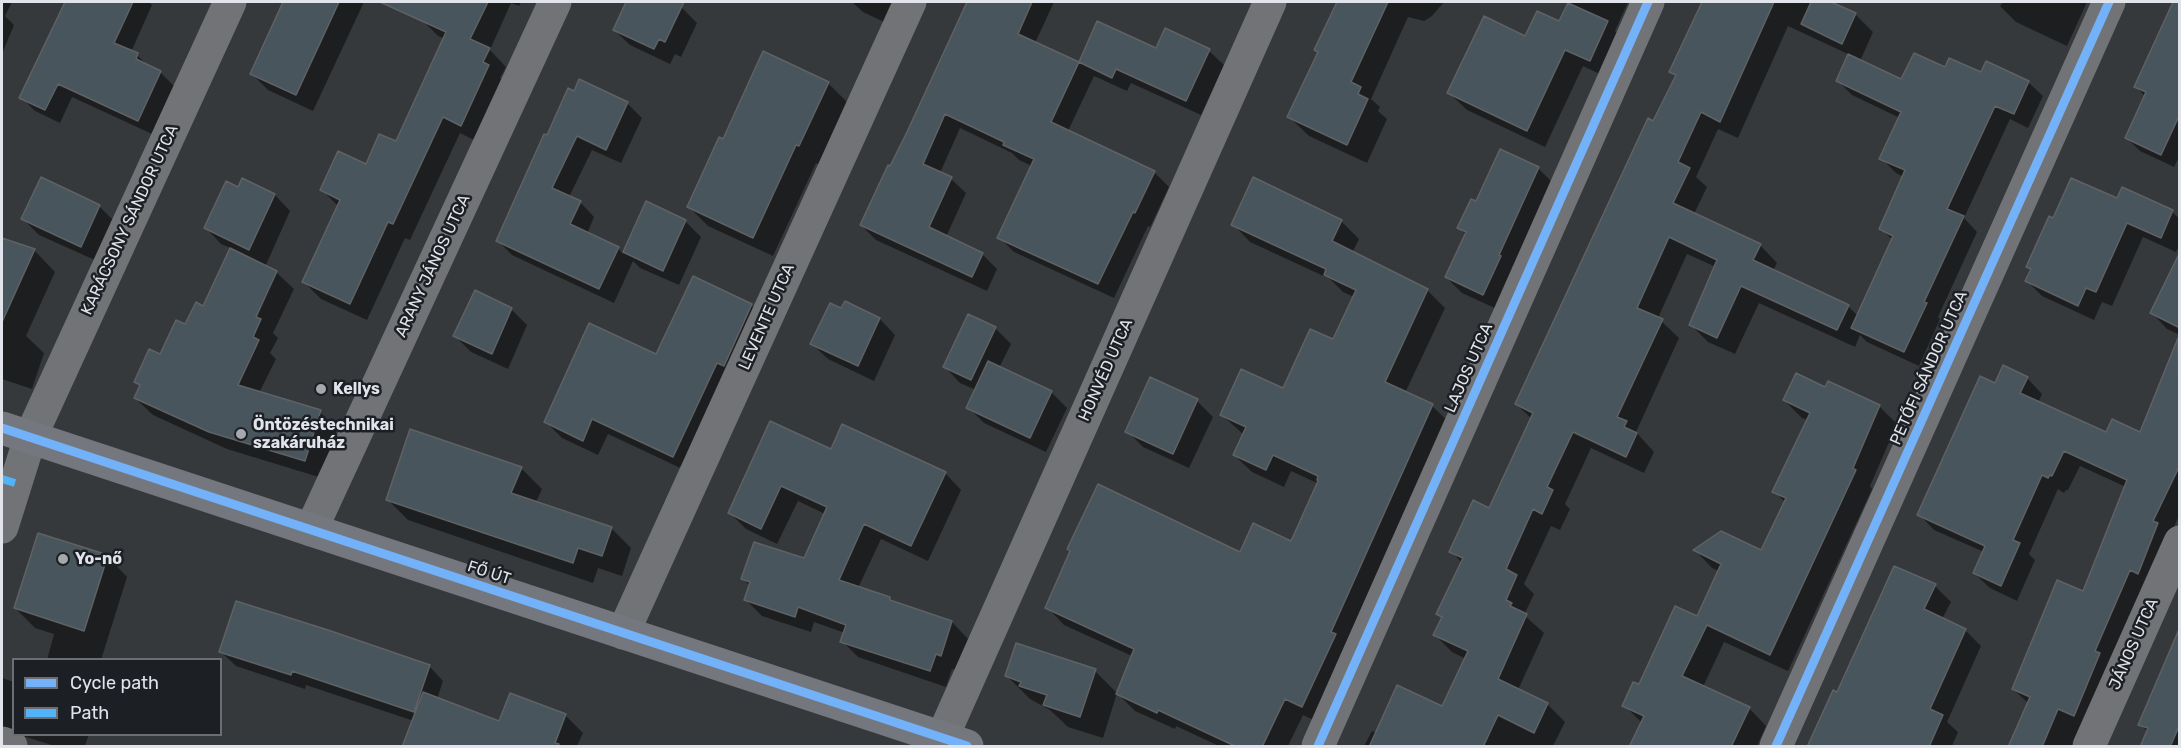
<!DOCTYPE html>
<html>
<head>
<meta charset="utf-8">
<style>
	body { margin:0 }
	#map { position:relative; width:2181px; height:748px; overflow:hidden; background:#36393c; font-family:Rubik,sans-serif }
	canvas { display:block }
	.frame { position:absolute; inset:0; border:3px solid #e1e4ea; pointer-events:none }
	.legend { position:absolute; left:12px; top:658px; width:210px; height:78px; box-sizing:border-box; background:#1c1f23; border:2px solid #6b6e73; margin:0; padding:8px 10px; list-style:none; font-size:18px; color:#e1e4ea }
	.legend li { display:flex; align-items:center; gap:12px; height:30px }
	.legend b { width:30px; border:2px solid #6b6e73 }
</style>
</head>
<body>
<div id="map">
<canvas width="2181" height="748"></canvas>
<div class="frame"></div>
<ul class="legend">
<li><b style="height:8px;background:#73b2f8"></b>Cycle path</li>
<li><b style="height:8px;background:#52b3f8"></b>Path</li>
</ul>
</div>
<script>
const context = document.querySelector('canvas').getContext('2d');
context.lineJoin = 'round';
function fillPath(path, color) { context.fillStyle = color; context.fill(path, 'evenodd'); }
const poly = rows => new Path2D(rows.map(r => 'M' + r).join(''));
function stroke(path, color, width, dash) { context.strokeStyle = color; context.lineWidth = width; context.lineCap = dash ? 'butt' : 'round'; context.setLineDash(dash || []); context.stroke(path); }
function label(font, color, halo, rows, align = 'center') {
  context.font = font + ' Rubik,sans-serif'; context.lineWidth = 5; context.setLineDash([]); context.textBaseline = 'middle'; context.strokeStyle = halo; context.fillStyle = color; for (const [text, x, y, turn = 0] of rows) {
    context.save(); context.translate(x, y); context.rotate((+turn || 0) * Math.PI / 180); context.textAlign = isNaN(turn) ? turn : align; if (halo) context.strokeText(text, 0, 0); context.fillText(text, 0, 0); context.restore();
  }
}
fillPath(poly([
	[2,2,12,2,5,16,14,25,2,54],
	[75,2,149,2,152,5,131,52,137,55,150,68,160,72,174,86,152,134,72,97,60,123,35,111,21,97],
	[284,2,364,2,313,111,268,90,252,74],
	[430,2,521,2,519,6,511,3,490,50,506,67,500,78,505,83,478,142,460,133,410,240,405,238,367,320,321,299,304,282,339,207,322,190,366,166,396,143,445,39,438,36,422,20],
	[628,2,670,2,681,7,697,23,681,57,675,54,670,64,630,45,614,30],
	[852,2,909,2,897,28,863,12],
	[968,2,1054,2,1035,43,1080,64,1098,23,1156,50,1166,30,1209,51,1224,65,1201,115,1131,83,1127,91,1094,76,1068,131,1154,172,1169,187,1150,227,1148,226,1114,298,1014,252,999,237,1032,166,1019,160,1012,153,960,128,940,173,951,179,966,193,946,237,982,254,997,269,987,291,876,240,861,225,908,133],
	[1338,2,1444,2,1432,16,1424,21,1408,17,1371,99,1380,107,1378,111,1387,119,1367,163,1309,136,1289,117,1319,53,1316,49],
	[1570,2,1628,2,1615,31,1625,40,1608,78,1583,66,1545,147,1467,110,1449,93,1526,38,1560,23],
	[1704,2,1827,2,1856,15,1873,32,1860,61,1902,80,1946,69,2028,82,2043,96,2028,128,2010,119,1964,218,1977,232,1938,317,1940,319,1919,366,1867,342,1860,335,1855,347,1759,303,1735,354,1708,342,1690,324,1716,267,1687,254,1658,318,1679,338,1636,432,1654,452,1644,473,1591,448,1565,504,1570,509,1560,530,1551,526,1524,584,1534,594,1524,615,1544,633,1518,690,1547,704,1565,722,1553,746,1364,746,1372,731,1377,733,1443,708,1466,659,1452,652,1435,635,1442,618,1438,614,1462,563,1451,551,1490,510,1532,419,1516,404,1677,77,1671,71],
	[1788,26,1850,55,1838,81,1852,95,1900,118,1881,158,1896,173,1904,177,1881,229,1893,240,1858,316,1848,306,1773,271,1777,263,1760,245,1694,214,1707,187,1696,177,1718,129,1738,138],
	[2003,2,2087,2,2067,46,2016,22,2000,6],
	[2180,14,2180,155,2174,167,2140,151,2127,138,2146,97,2136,87],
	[828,83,848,103,819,165,816,163,773,256,708,226,688,206,724,141],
	[627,103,642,118,621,163,592,150,569,197,580,202,594,217,587,234,618,248,623,254,647,203,685,221,701,237,679,285,640,268,633,261,614,303,512,255,498,241,545,136],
	[1538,168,1554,184,1499,310,1462,293,1446,277,1466,235,1459,228,1477,203],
	[242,180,275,195,290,211,265,267,276,272,294,289,273,333,278,338,270,353,276,359,259,393,320,412,337,429,322,478,227,449,153,415,135,398,141,387,136,382,204,308,231,248,221,244,206,228,239,189],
	[2118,200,2172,212,2180,219,2180,244,2176,252,2143,237,2112,306,2102,302,2094,320,2042,296,2027,281,2032,270,2028,266,2053,220],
	[99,206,115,222,97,261,39,235,23,219],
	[1341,221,1359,239,1352,253,1427,290,1445,308,1405,393,1432,406,1450,423,1320,723,1303,715,1288,746,1219,746,1176,726,1175,729,1135,711,1117,693,1103,738,1068,727,1050,710,1030,699,1007,676,1095,671,1117,693,1132,656,1064,625,1047,607,1240,554,1292,543,1319,484,1291,471,1284,487,1252,472,1234,455,1244,435,1222,415,1284,390,1334,341,1354,297,1343,292,1330,279,1250,242,1233,224],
	[2,239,34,250,55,272,26,336,44,353,32,389,2,379],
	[2180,287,2180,335,2167,329,2152,313],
	[845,303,880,319,895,335,874,381,828,359,812,344],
	[751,305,767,320,689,472,608,434,598,455,562,438,546,422,657,356],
	[511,309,527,325,508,369,471,352,455,336],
	[995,328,1011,344,999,368,1051,392,1067,408,1046,452,984,423,968,407,976,390,960,383,945,367],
	[2180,339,2180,513,2082,746,2010,746,2029,704,2013,689,2084,593,2126,487,2080,466,2068,490,2066,490,2064,493,2058,489,2029,554,2035,560,2017,601,1990,588,1974,573,1984,552,1934,530,1919,514,1996,385,2027,378,2042,394,2038,403,2106,434,2141,434],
	[1826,389,1879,406,1897,424,1870,486,1872,489,1788,671,1724,642,1703,687,1749,708,1766,726,1757,746,1631,746,1642,723,1624,705,1698,618,1719,571,1712,568,1695,550,1762,552,1785,502,1774,491,1808,420,1802,418,1784,400],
	[1197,401,1213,417,1189,468,1143,447,1127,431],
	[411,431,521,468,542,489,536,502,611,528,631,548,622,576,598,568,593,583,408,520,388,500],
	[832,451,945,473,961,490,928,561,881,539,858,588,890,598,895,603,952,622,968,639,957,671,952,669,946,687,858,657,842,641,845,633,814,622,811,632,762,616,746,600,750,586,743,579,805,560,825,514,798,501,777,544,746,529,730,513],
	[39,534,108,557,127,577,101,660,47,660,54,634,35,628,15,608],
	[1935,586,1951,602,1942,619,1965,630,1981,646,1947,722,1958,732,1952,746,1809,746,1838,694],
	[2180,632,2180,746,2142,746,2148,732,2140,724],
	[221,652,429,666,443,681,437,699,500,723,565,715,583,733,577,746,404,746,414,721,306,685,305,689,236,666],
	[2,678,14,682,14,734,2,728],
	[16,734,89,734,85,746,55,746]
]), '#0007');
const building = poly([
	[65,2,133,2,114,43,138,53,136,59,161,71,138,121,58,84,45,110,19,98,65,2],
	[283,2,339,2,296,95,250,74,283,2],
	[380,2,488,2,470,39,490,48,483,62,489,65,461,126,443,117,393,224,388,222,350,304,302,282,340,200,320,190,338,151,366,164,379,134,396,141,446,32,380,2],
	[626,2,684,2,665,42,659,39,654,49,613,30,626,2],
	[967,2,1032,2,1018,34,1079,62,1097,21,1156,48,1165,28,1210,49,1186,101,1116,69,1112,78,1079,62,1051,122,1155,171,1135,213,1133,212,1098,284,997,238,1034,159,1003,145,1004,142,945,114,923,164,952,177,929,227,983,253,972,277,860,225,888,165,890,166,907,132,967,2],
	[1337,2,1388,2,1351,82,1361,87,1358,94,1368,99,1347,145,1287,117,1318,52,1314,50,1337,2],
	[1702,2,1774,2,1720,122,1701,112,1678,162,1690,168,1673,203,1761,244,1753,260,1849,305,1837,330,1741,286,1717,338,1689,325,1717,260,1669,237,1637,308,1663,319,1617,417,1627,421,1624,427,1637,433,1626,457,1573,432,1547,487,1553,490,1542,514,1533,509,1506,569,1517,575,1506,600,1512,603,1510,606,1527,614,1498,679,1548,703,1534,733,1498,715,1483,747,1369,747,1397,685,1442,706,1468,651,1433,635,1442,617,1436,614,1463,558,1449,552,1473,500,1489,508,1533,413,1515,404,1648,118,1653,121,1676,75,1669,72,1702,2],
	[1811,2,1831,2,1856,13,1842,44,1801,24,1811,2],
	[2173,2,2180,2,2180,114,2161,155,2125,138,2146,92,2134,87,2173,2],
	[1568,3,1608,21,1590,61,1565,50,1527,131,1447,93,1484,16,1525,36,1537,11,1559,21,1568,3],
	[763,51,829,82,799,146,796,145,753,238,687,207,719,137,723,139,763,51],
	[1914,53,1945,67,1949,58,1981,72,1986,61,2029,81,2014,114,1995,106,1947,209,1964,216,1924,302,1927,303,1904,352,1851,328,1893,236,1879,229,1905,170,1879,159,1901,112,1836,81,1848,54,1901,79,1914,53],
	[579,79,628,102,606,150,577,136,552,188,581,201,570,224,619,247,599,289,496,241,544,134,547,135,568,88,574,91,579,79],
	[1500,149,1539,167,1499,255,1501,256,1483,295,1445,277,1466,232,1457,228,1471,199,1476,201,1500,149],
	[41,177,100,205,81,247,21,219,41,177],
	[1253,177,1342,220,1332,241,1428,289,1385,382,1433,404,1331,632,1336,634,1302,707,1285,699,1262,747,1237,747,1158,710,1157,713,1116,694,1134,649,1045,608,1070,551,1067,549,1098,484,1240,552,1253,523,1291,541,1318,481,1317,480,1318,476,1273,455,1266,470,1233,455,1246,427,1220,415,1241,369,1283,388,1310,329,1333,339,1356,290,1324,275,1326,269,1231,225,1253,177],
	[242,178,275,194,249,250,204,228,226,181,238,187,242,178],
	[2071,178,2117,198,2122,187,2173,210,2161,238,2127,223,2096,292,2086,288,2078,306,2025,281,2031,269,2026,267,2049,216,2053,218,2071,178],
	[646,201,686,220,663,271,623,252,646,201],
	[2,238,35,249,2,322,2,238],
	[230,248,277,271,256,317,261,319,253,337,259,340,238,385,321,410,305,461,209,432,134,398,140,385,134,382,149,349,160,354,176,320,185,324,196,302,203,306,230,248],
	[2180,252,2180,328,2150,313,2180,252],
	[693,276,752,304,724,366,717,363,673,457,592,419,583,441,544,422,589,323,656,354,693,276],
	[475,290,512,308,492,354,453,336,475,290],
	[845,301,880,318,858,366,810,344,830,303,841,308,845,301],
	[968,314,996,327,971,380,943,367,968,314],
	[2178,338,2180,465,2153,521,2158,523,2138,574,2130,570,2095,651,2100,653,2074,716,2058,709,2042,747,2008,747,2030,697,2012,689,2057,580,2083,591,2127,480,2064,451,2052,476,2050,475,2048,478,2042,475,2013,540,2020,543,2001,586,1973,573,1985,546,1917,515,1980,376,1995,383,2003,365,2028,377,2020,393,2106,432,2112,419,2140,432,2178,338],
	[988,361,1052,391,1030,438,966,408,988,361],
	[1796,373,1825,387,1828,381,1880,405,1853,468,1856,470,1770,655,1707,625,1682,676,1750,707,1731,747,1629,747,1644,716,1622,706,1633,682,1639,684,1675,606,1697,616,1721,564,1693,550,1721,531,1761,550,1786,498,1772,492,1810,413,1783,400,1796,373],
	[1150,377,1198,399,1173,454,1125,432,1150,377],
	[770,421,831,449,842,424,946,472,911,546,864,524,839,580,890,597,890,600,952,621,941,656,936,654,930,671,840,642,846,625,798,607,795,617,744,600,750,582,741,579,754,542,804,558,827,507,781,486,761,529,728,513,770,421],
	[410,429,522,467,511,493,612,527,602,556,578,548,573,563,386,500,410,429],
	[38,533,108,555,84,631,14,608,38,533],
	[1894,566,1936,584,1924,609,1966,629,1930,709,1943,715,1929,747,1807,747,1833,690,1837,692,1894,566],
	[236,601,328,630,430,665,414,712,292,671,291,675,219,652,236,601],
	[2180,627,2180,724,2170,747,2140,747,2148,728,2138,725,2180,627],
	[1016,643,1096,669,1080,717,1043,705,1047,695,1019,686,1021,682,1005,676,1016,643],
	[423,692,499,721,510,693,566,714,555,743,559,744,558,747,402,747,423,692]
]);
fillPath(building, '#49555c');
stroke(building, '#5f6264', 1.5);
stroke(poly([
	[2,527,30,438,230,2],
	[311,530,555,2],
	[623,633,910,2],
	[942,738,1270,2],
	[2,743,11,746],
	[1318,746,1648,2],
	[1776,746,2109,2],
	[2089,746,2180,542]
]), '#717376', 33);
stroke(poly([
	[2,428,967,746]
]), '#74777d', 33);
stroke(poly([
	[2,479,15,483]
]), '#52b3f8', 8, [15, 8]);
stroke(poly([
	[2,428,967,746],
	[1318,746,1648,2],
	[1776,746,2109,2]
]), '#73b2f8', 9);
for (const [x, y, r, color] of [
	[321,389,6,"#a5a8ad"],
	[241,434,6,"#a5a8ad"],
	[63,559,6,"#a5a8ad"]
]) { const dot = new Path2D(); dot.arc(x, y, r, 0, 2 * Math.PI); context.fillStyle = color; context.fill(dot); stroke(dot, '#1c1f23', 2); }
label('16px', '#e1e4ea', '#1c1f23', [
	["KARÁCSONY SÁNDOR UTCA",130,220,-65],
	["ARANY JÁNOS UTCA",433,266,-65],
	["LEVENTE UTCA",767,317,-66],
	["LAJOS UTCA",1469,368,-66],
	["PETŐFI SÁNDOR UTCA",1929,368,-66],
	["HONVÉD UTCA",1106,370,-66],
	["FŐ ÚT",489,573,18],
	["JÁNOS UTCA",2134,644,-66]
]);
label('bold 16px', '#e1e4ea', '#1c1f23', [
	["Kellys",333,389],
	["Öntözéstechnikai",253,425],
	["szakáruház",253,443],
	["Yo-nő",75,559]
], 'left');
</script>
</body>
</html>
